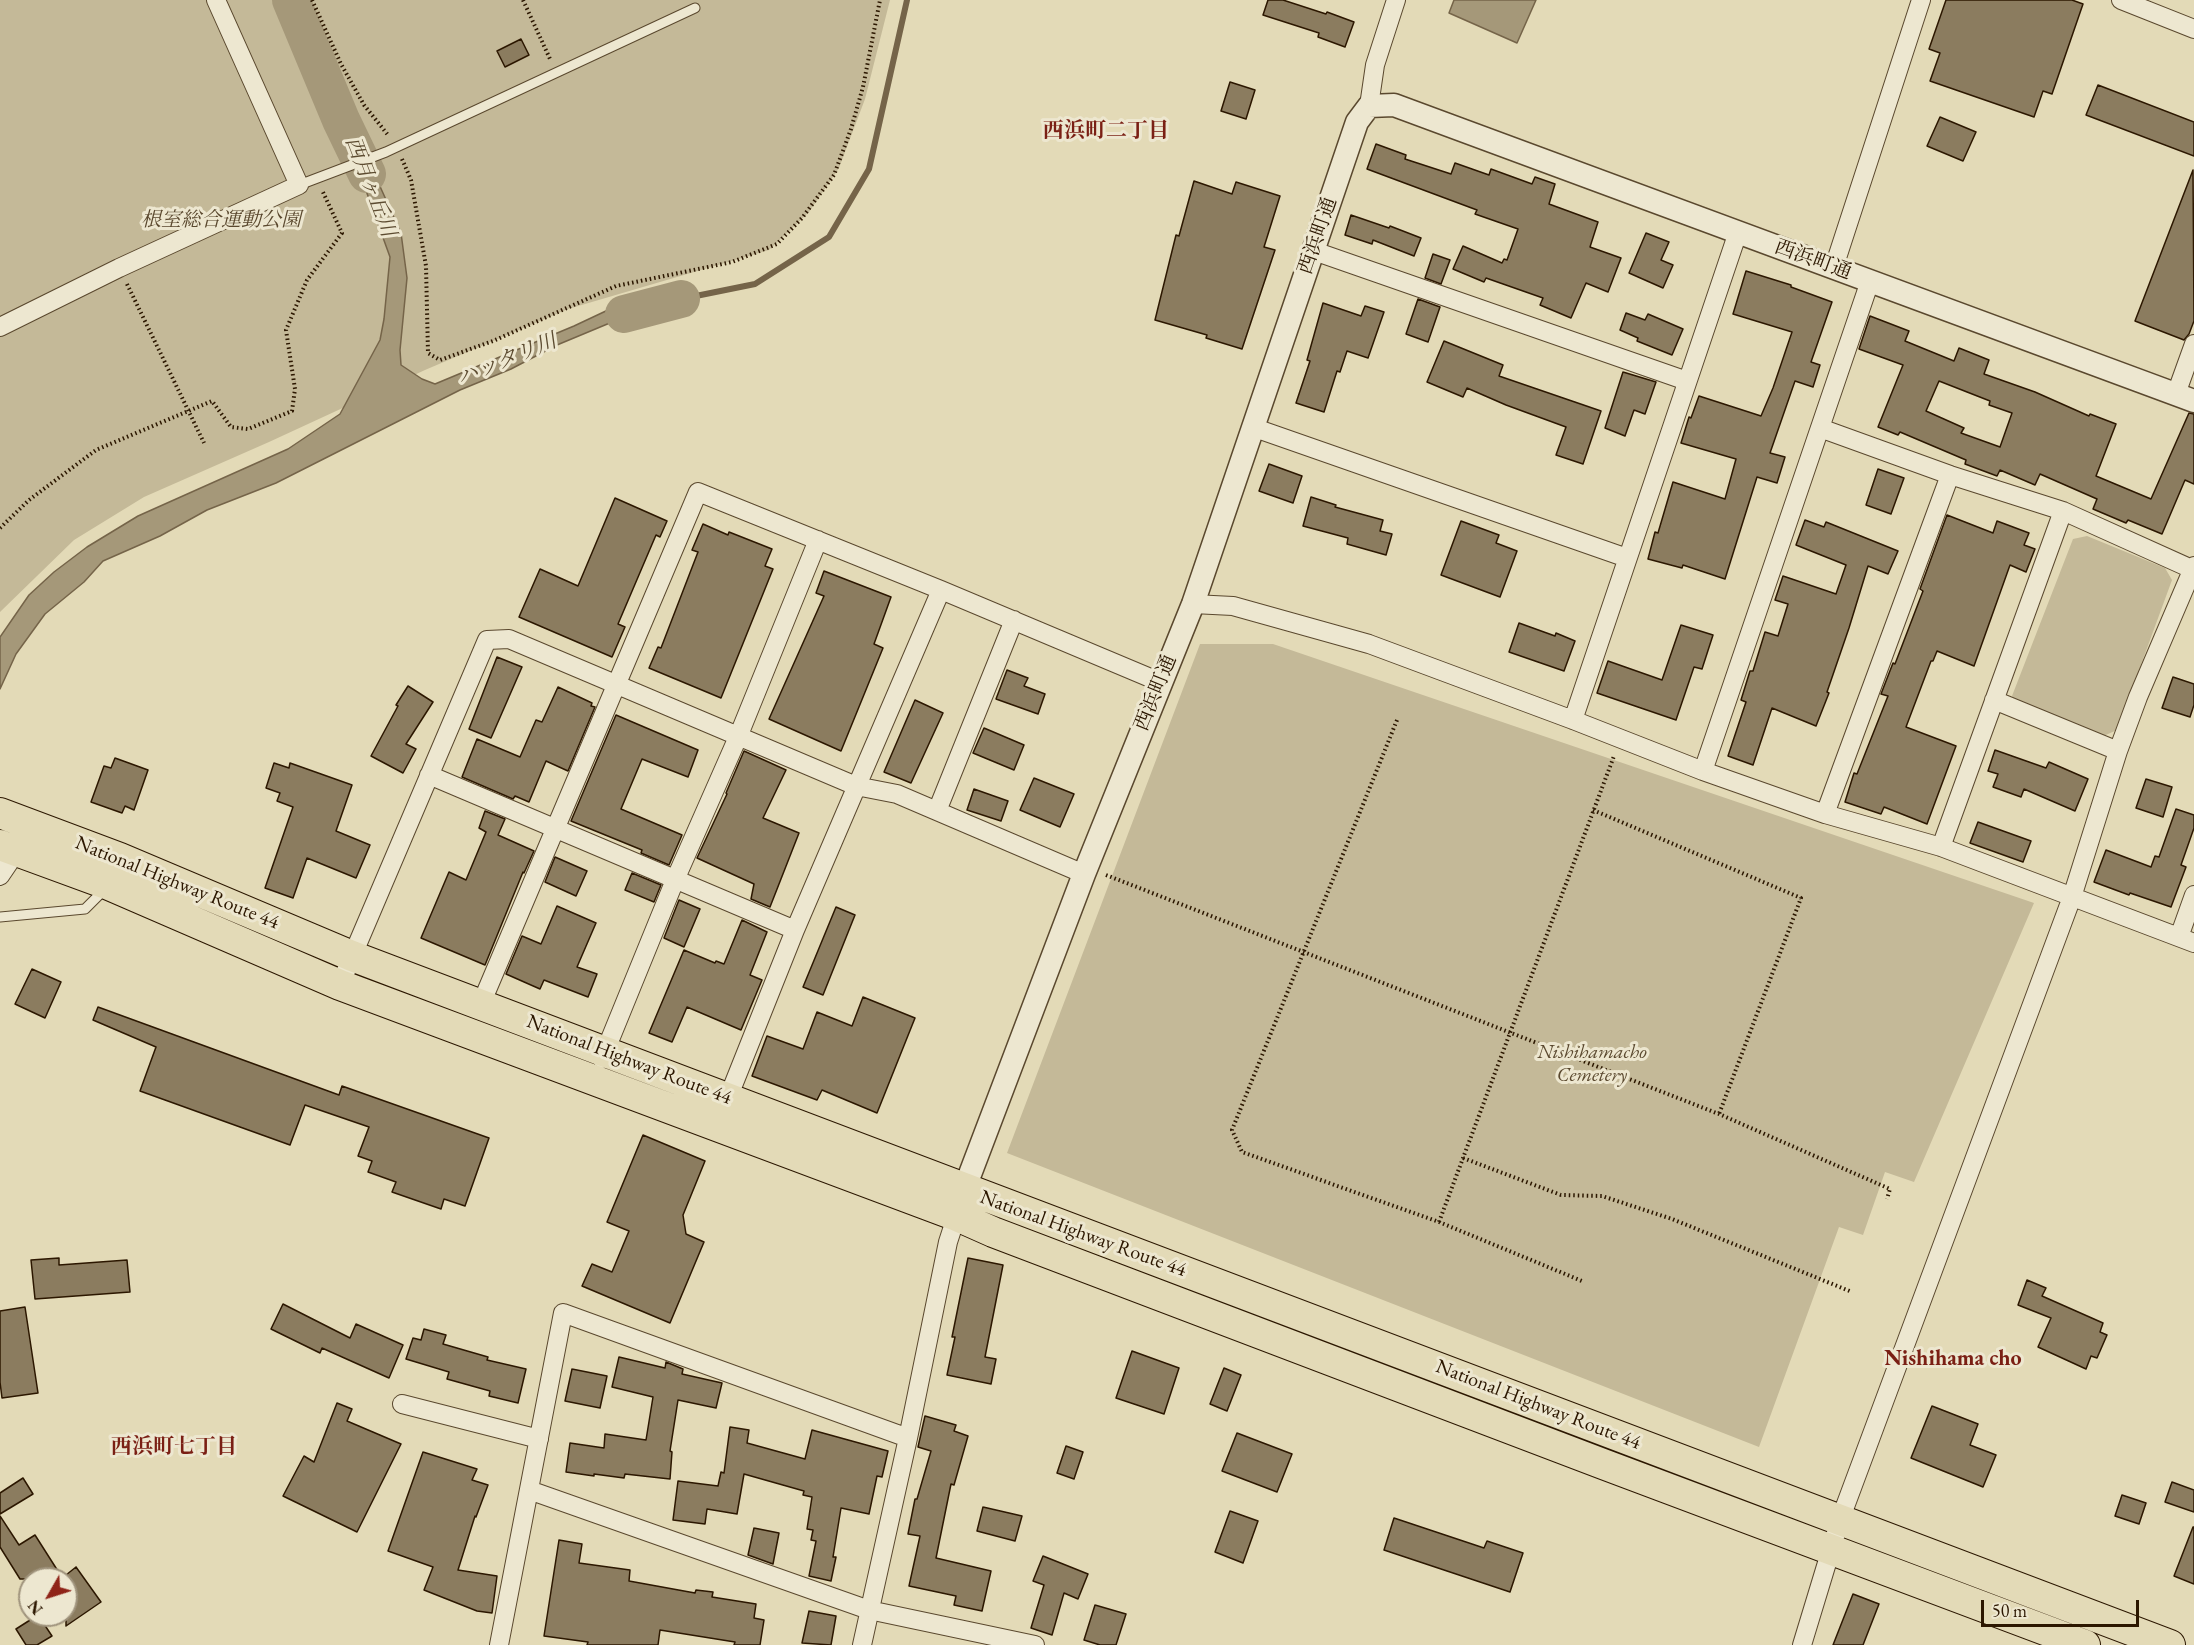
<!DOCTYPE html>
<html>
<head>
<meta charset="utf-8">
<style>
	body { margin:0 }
	#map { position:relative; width:2194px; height:1645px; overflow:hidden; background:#e3dab7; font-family:"EB Garamond",serif }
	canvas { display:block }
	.north { position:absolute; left:18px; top:1567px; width:60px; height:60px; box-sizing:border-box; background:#ede7d0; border:2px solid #a0947d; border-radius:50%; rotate:231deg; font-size:16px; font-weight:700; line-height:24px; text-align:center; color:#2c1700 }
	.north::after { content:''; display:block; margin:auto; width:21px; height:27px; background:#8f2418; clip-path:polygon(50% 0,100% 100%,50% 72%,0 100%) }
	.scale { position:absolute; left:1981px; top:1600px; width:158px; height:27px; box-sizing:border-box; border:3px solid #2c1700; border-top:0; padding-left:8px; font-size:18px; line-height:21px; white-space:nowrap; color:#2c1700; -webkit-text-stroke:4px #ede7d0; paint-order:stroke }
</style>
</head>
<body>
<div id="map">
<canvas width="2194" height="1645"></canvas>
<div class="north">N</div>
<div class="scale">50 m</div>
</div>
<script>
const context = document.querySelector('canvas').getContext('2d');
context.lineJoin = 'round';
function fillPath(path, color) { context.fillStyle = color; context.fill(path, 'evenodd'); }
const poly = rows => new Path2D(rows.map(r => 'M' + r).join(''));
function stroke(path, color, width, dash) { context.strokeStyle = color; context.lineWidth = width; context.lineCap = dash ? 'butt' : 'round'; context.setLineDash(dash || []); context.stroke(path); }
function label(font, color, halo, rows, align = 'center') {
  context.font = font + ' "EB Garamond","Noto Serif JP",serif'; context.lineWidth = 6; context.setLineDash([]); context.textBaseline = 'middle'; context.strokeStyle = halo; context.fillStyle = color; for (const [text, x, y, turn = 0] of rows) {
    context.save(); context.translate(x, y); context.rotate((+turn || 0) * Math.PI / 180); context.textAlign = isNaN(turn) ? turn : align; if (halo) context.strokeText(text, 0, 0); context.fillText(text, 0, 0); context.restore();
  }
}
fillPath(poly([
	[0,0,890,0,865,99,839,168,809,212,769,250,568,309,425,370,269,442,144,497,74,540,0,612],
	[2087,536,2165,568,2172,580,2117,730,2099,738,2016,706,2012,696,2073,539],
	[1200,644,1273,644,2034,903,1914,1182,1885,1172,1863,1235,1839,1227,1759,1447,1007,1153]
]), '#c4b998');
const water = poly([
	[1454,0,1536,0,1517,43,1449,13,1454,0],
	[337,120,360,142,401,233,407,278,400,350,401,365,422,379,435,384,574,326,608,310,673,297,673,307,617,320,557,345,511,369,460,390,276,483,207,510,160,536,103,561,84,582,45,614,16,654,0,689,0,637,29,595,54,572,87,547,138,516,288,449,340,414,380,340,384,319,390,257,364,185,348,152,337,120]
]);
fillPath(water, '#a59879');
stroke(water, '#756449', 1.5);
stroke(poly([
	[681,299,755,284,829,237,869,169,907,0]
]), '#756449', 6);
stroke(poly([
	[291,0,341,120,367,174],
	[624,314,681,299]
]), '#a59879', 38);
const building = poly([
	[1268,0,1283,0,1326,14,1327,12,1354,22,1345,47,1318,37,1319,33,1263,15,1268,0],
	[1946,0,2072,0,2083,4,2052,94,2043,91,2034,117,1930,81,1940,53,1929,49,1946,0],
	[521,39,529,55,505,67,497,51,521,39],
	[1230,82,1255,90,1246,119,1221,111,1230,82],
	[2098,85,2194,122,2194,156,2086,115,2098,85],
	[1940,117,1976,132,1963,161,1927,146,1940,117],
	[1376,144,1406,155,1405,159,1451,174,1455,163,1489,175,1491,169,1532,184,1535,177,1555,184,1549,204,1598,222,1590,247,1621,258,1608,292,1586,283,1571,318,1540,305,1543,298,1486,278,1484,282,1453,269,1463,246,1502,263,1504,259,1507,260,1518,229,1475,214,1477,210,1367,169,1376,144],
	[2193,170,2194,321,2189,334,2184,340,2135,321,2193,170],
	[1194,181,1232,194,1236,182,1280,196,1264,247,1275,250,1242,349,1206,338,1207,335,1155,320,1176,235,1179,236,1194,181],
	[1351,215,1389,228,1390,226,1421,238,1414,256,1373,240,1372,244,1345,235,1351,215],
	[1646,233,1669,242,1661,260,1673,265,1663,288,1629,273,1646,233],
	[1433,254,1450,260,1441,284,1425,278,1433,254],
	[1746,271,1791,285,1791,287,1832,302,1811,362,1820,365,1813,387,1795,381,1770,453,1785,457,1777,483,1757,477,1725,579,1683,565,1682,568,1648,559,1655,532,1658,533,1673,482,1725,499,1736,459,1681,443,1689,417,1691,418,1699,396,1761,416,1773,388,1792,332,1733,314,1746,271],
	[1418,299,1440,307,1428,342,1406,334,1418,299],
	[1323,303,1361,316,1365,306,1384,312,1368,358,1347,351,1340,372,1337,371,1324,412,1296,403,1310,361,1307,360,1323,303],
	[1626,313,1645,320,1648,314,1683,329,1672,355,1637,341,1638,338,1620,330,1626,313],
	[1870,316,1909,331,1905,341,1954,361,1959,348,1989,360,1984,374,2035,392,2089,416,2090,414,2116,424,2096,476,2151,499,2189,413,2194,414,2194,484,2185,480,2162,534,2128,520,2126,523,2093,509,2097,499,2040,474,2035,485,2000,470,1997,476,1965,464,1966,460,1900,432,1898,435,1878,427,1903,365,1859,349,1870,316],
	[1939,381,1990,401,1989,405,2012,413,2000,447,1961,433,1964,428,1926,411,1939,381],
	[1444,341,1503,365,1499,376,1601,411,1583,464,1556,455,1566,427,1506,405,1467,388,1463,397,1427,382,1444,341],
	[1623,372,1656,382,1645,414,1634,410,1625,436,1605,428,1623,372],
	[1269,464,1302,476,1293,503,1259,491,1269,464],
	[1878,469,1904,478,1891,514,1866,505,1878,469],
	[1311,497,1336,505,1335,507,1383,520,1380,531,1392,534,1386,555,1347,544,1348,538,1303,526,1311,497],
	[615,498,667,521,660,537,656,535,618,624,625,627,612,657,519,617,540,569,578,586,615,498],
	[1947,515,1993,533,1997,521,2029,533,2024,545,2035,549,2026,572,2010,565,1974,666,1937,651,1933,661,1931,661,1906,727,1956,746,1927,824,1884,807,1881,814,1845,802,1854,773,1857,774,1888,696,1881,694,1893,663,1895,664,1923,591,1920,589,1947,515],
	[1805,520,1824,527,1826,522,1898,551,1888,574,1868,566,1849,628,1827,692,1829,693,1816,726,1772,708,1753,765,1728,756,1746,702,1741,700,1750,671,1753,671,1765,632,1778,636,1788,604,1775,600,1783,576,1836,594,1846,565,1796,545,1805,520],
	[1461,521,1499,535,1496,543,1517,551,1500,597,1441,575,1461,521],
	[703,524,728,535,729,532,772,549,765,566,773,569,721,698,649,668,658,647,661,648,698,552,692,550,703,524],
	[824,571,891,597,874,644,883,648,841,751,769,719,824,596,816,593,824,571],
	[1519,623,1555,636,1556,633,1575,641,1564,671,1509,652,1519,623],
	[1681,625,1713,635,1702,669,1694,667,1676,720,1597,693,1608,661,1662,680,1681,625],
	[497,657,522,667,491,738,469,729,497,657],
	[1007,670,1028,678,1024,686,1045,694,1038,714,996,699,1007,670],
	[2173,677,2194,684,2194,705,2190,717,2162,708,2173,677],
	[408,686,433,702,406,744,416,749,403,773,371,756,398,706,396,705,408,686],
	[558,687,592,703,591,706,595,707,568,771,546,761,529,802,515,796,513,799,462,777,477,739,520,757,536,720,542,722,558,687],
	[915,700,943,713,911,783,884,772,915,700],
	[616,715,698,750,688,777,642,759,621,809,682,835,669,865,641,853,642,850,571,821,616,715],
	[984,728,1024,745,1014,770,973,753,984,728],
	[1995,750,2046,768,2049,762,2088,779,2075,811,2024,789,2021,797,1993,787,1998,774,1988,771,1995,750],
	[744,751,786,770,763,818,799,833,770,907,751,899,754,884,697,858,727,794,726,793,744,751],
	[115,758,148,770,134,810,125,806,122,813,91,802,104,766,111,768,115,758],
	[274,763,289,768,290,763,352,785,336,831,370,845,356,878,307,858,293,898,265,888,293,807,277,801,280,793,266,788,274,763],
	[1034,778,1074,794,1060,827,1020,810,1034,778],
	[2146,779,2172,787,2163,817,2136,808,2146,779],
	[974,789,1008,801,1001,821,967,810,974,789],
	[2176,809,2194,815,2194,828,2181,865,2186,867,2171,907,2130,893,2129,895,2094,882,2106,850,2151,867,2155,856,2159,857,2176,809],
	[485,811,505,819,498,835,534,851,524,873,523,872,485,965,421,938,449,872,466,880,486,832,479,828,485,811],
	[1978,822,2031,841,2023,862,1970,843,1978,822],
	[555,857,587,871,576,896,545,882,555,857],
	[632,873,661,885,654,902,625,890,632,873],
	[679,900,700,909,684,947,664,938,679,900],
	[557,906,596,923,577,967,597,974,588,997,544,980,540,989,506,974,522,936,541,944,557,906],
	[836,907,855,915,823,995,803,987,836,907],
	[742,920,767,932,750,975,762,980,741,1030,687,1007,672,1042,649,1033,684,950,715,963,716,961,724,964,742,920],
	[32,969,61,982,45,1018,15,1004,32,969],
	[863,997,915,1018,877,1113,822,1090,817,1100,752,1076,767,1036,803,1049,817,1012,852,1026,863,997],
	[98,1007,339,1095,342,1086,489,1138,465,1206,444,1199,441,1209,392,1192,396,1182,368,1172,372,1161,358,1156,369,1127,305,1105,290,1145,140,1091,156,1047,93,1020,98,1007],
	[643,1135,705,1161,683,1215,686,1234,704,1242,670,1323,582,1286,592,1264,612,1272,629,1231,607,1222,643,1135],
	[59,1258,59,1265,127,1260,130,1292,35,1299,31,1260,59,1258],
	[968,1258,1003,1265,985,1357,996,1359,991,1384,947,1375,955,1337,952,1337,968,1258],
	[2027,1280,2046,1288,2042,1296,2103,1323,2100,1332,2107,1335,2097,1358,2091,1356,2086,1369,2038,1347,2051,1318,2018,1305,2027,1280],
	[283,1304,350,1338,356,1324,403,1345,389,1378,322,1348,320,1353,271,1329,283,1304],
	[25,1307,38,1393,2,1398,0,1382,0,1311,25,1307],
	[424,1329,446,1335,443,1344,488,1357,487,1360,526,1369,518,1403,489,1396,490,1391,447,1379,449,1372,406,1359,413,1338,421,1340,424,1329],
	[1132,1351,1179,1368,1164,1414,1116,1398,1132,1351],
	[619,1357,665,1368,666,1362,683,1369,682,1374,722,1383,716,1408,678,1400,670,1451,672,1452,670,1479,625,1474,624,1478,594,1474,594,1476,566,1472,570,1443,604,1448,605,1434,646,1440,653,1397,612,1387,619,1357],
	[1224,1368,1241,1375,1227,1411,1210,1404,1224,1368],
	[572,1369,607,1376,600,1408,565,1401,572,1369],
	[337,1403,352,1409,347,1421,401,1444,357,1532,283,1496,304,1456,314,1462,337,1403],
	[1932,1406,1978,1424,1970,1445,1996,1455,1983,1487,1911,1458,1932,1406],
	[925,1416,956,1425,954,1431,968,1436,954,1485,951,1484,936,1558,991,1571,982,1611,954,1605,956,1596,909,1586,920,1536,908,1534,915,1499,917,1499,931,1451,918,1447,925,1416],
	[730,1427,749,1430,747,1443,805,1459,812,1430,888,1451,882,1477,877,1476,869,1514,841,1508,833,1557,836,1557,831,1581,809,1576,816,1541,811,1540,813,1530,807,1529,812,1497,803,1495,804,1491,744,1474,737,1514,707,1509,705,1524,673,1520,678,1481,718,1486,721,1472,724,1473,730,1427],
	[1237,1433,1292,1454,1277,1492,1222,1471,1237,1433],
	[1066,1446,1083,1452,1074,1479,1057,1473,1066,1446],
	[423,1452,477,1469,472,1480,488,1485,476,1517,475,1516,458,1570,497,1576,492,1613,477,1611,424,1590,433,1567,388,1551,423,1452],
	[23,1478,33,1494,0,1514,0,1493,23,1478],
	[2172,1482,2194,1490,2194,1512,2165,1502,2172,1482],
	[2122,1495,2146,1503,2139,1524,2115,1516,2122,1495],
	[983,1507,1022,1516,1015,1541,977,1531,983,1507],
	[1230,1511,1258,1521,1243,1563,1215,1552,1230,1511],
	[0,1516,19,1545,35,1535,63,1579,20,1579,0,1547,0,1516],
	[1394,1518,1484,1548,1487,1541,1523,1553,1510,1592,1384,1550,1394,1518],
	[2193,1527,2194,1527,2194,1584,2174,1576,2193,1527],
	[754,1528,779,1533,773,1564,748,1555,754,1528],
	[559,1540,582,1544,579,1563,630,1570,629,1581,695,1593,696,1590,713,1592,712,1597,756,1604,754,1618,764,1620,760,1645,734,1645,735,1642,660,1630,658,1645,587,1645,588,1642,544,1636,559,1540],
	[1043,1556,1088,1574,1078,1599,1064,1593,1052,1635,1031,1628,1044,1585,1033,1581,1043,1556],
	[76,1567,101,1602,66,1626,66,1575,76,1567],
	[1853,1594,1879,1604,1863,1645,1833,1645,1853,1594],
	[1095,1605,1126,1614,1116,1645,1100,1645,1084,1640,1095,1605],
	[809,1611,836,1616,831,1645,802,1643,809,1611],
	[38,1615,52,1636,37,1645,26,1645,16,1629,38,1615]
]);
fillPath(building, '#8b7c5f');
stroke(building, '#2c1700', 1.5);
const service = poly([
	[299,185,386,152,695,8],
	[0,917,85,909,106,888]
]);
const minor = poly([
	[2121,0,2194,29],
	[1369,106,1375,65,1396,0],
	[1314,251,1687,381],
	[1834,267,1921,0],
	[0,327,119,268,299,185,216,0],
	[2176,394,2194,344],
	[1252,427,1627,558],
	[1820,428,1950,475,2063,511,2194,570],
	[1193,604,1233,606,1369,644,1573,720,1703,771,1825,814,1941,847,2194,943],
	[1994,700,2118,751],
	[1573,720,1738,232],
	[1703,771,1870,281],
	[429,775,795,930],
	[937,811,1014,620],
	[1825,814,1950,475],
	[1941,847,2063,511],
	[0,876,21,845],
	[2179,937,2194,895],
	[340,985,487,640,509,639,856,786,897,794,1084,874],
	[481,1004,698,492,941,590,1160,682],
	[602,1059,675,880,738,737,818,540],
	[728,1098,795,930,941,590],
	[402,1404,539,1439],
	[529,1490,869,1610,1035,1645],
	[499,1645,563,1313,908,1438],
	[862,1645,908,1438,948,1242,959,1208],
	[1802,1645,1840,1520,2072,897,2118,751,2138,697,2194,566]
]);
const tertiary = poly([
	[964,1190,1084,874,1193,604,1357,122,1369,106,1394,105,2194,401]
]);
const trunk = poly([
	[0,813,120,858,352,956,2170,1645],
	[0,845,109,885,340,985,957,1216,993,1232,1603,1464,2085,1645]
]);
stroke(service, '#5a482e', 11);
stroke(minor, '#5a482e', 20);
stroke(tertiary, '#5a482e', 25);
stroke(trunk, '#2c1700', 32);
stroke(poly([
	[312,0,341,64,364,105,388,135],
	[523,0,550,59],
	[402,159,411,180,426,266,428,353,440,360,493,341,616,286,732,262,777,244,802,218,834,175,851,129,863,87,880,0],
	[127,284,204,443],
	[0,528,29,500,96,450,212,401,231,427,248,429,292,411,295,389,286,330,307,280,342,233,322,190],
	[1397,720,1232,1130,1242,1152,1439,1222,1582,1281],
	[1593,810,1801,898,1719,1114],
	[1106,875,1719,1114,1890,1189,1887,1199],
	[1463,1158,1561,1195,1602,1196,1672,1219,1852,1292],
	[1439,1222,1614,756]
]), '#2c1700', 4, [1.5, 3]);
stroke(service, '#ede7d0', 9);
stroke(minor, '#ede7d0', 18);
stroke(tertiary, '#ede7d0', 22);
stroke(trunk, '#e3dab7', 30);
label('italic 20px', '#5a482e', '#ede7d0', [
	["根室総合運動公園",221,221],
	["Nishihamacho",1592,1053],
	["Cemetery",1592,1076]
]);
label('20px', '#2c1700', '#ede7d0', [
	["西浜町通",1318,236,-71],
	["西浜町通",1813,260,20],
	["西浜町通",1156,693,-68],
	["National Highway Route 44",177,883,22],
	["National Highway Route 44",629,1060,21],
	["National Highway Route 44",1083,1234,20],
	["National Highway Route 44",1538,1405,21]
]);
label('bold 21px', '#7a1f14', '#ede7d0', [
	["西浜町二丁目",1106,131],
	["西浜町七丁目",174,1447]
]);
label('italic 21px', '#5c4b30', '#ede7d0', [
	["西月ヶ丘川",370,187,69],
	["ハッタリ川",507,360,-22]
]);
label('bold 22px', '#7a1f14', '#ede7d0', [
	["Nishihama cho",1953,1359]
]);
</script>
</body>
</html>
